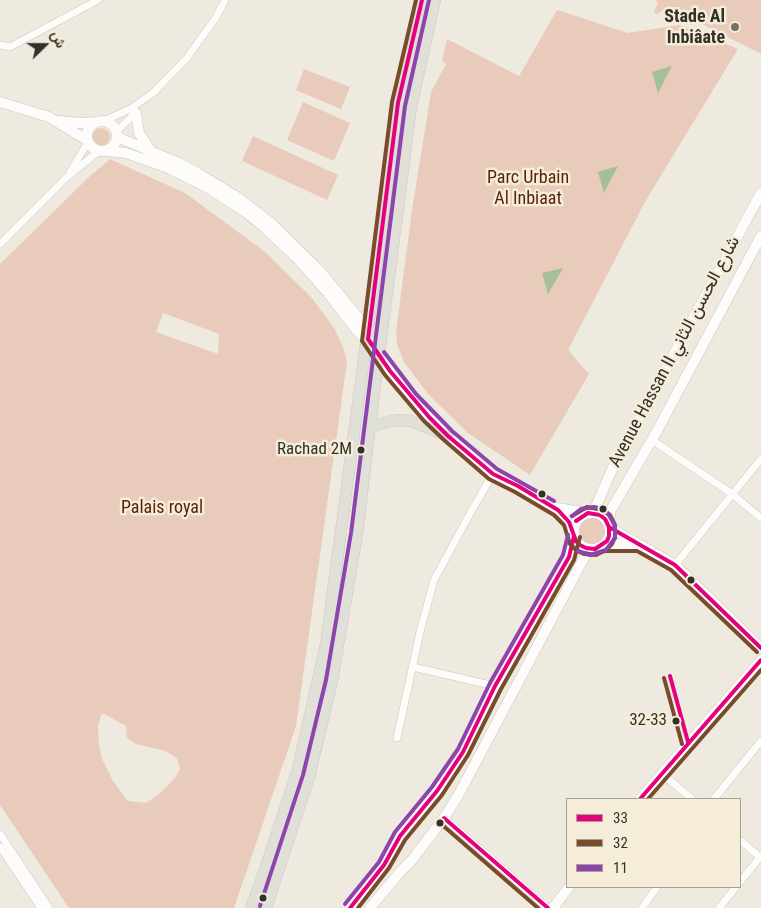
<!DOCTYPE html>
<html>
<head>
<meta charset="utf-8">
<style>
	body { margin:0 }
	#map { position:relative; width:761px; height:908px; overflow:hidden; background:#efeadf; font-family:"Roboto Condensed",Vazirmatn,sans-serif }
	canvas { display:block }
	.legend { position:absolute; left:566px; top:798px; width:175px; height:90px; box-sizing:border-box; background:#f5edd9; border:1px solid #a7a192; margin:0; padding:6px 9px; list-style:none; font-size:15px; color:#333028 }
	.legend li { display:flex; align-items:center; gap:10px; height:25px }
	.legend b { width:25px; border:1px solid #a7a192 }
	.north { position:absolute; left:20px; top:20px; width:50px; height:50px; -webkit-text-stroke:4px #f5edd9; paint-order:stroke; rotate:68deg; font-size:14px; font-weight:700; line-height:20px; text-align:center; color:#333028 }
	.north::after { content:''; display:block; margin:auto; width:18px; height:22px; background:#333028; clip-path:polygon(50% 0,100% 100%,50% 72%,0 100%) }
</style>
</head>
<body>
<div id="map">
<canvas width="761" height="908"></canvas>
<ul class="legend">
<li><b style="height:6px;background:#e5007d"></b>33</li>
<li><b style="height:6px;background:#7a4b2a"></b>32</li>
<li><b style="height:6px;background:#8e44ad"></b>11</li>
</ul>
<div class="north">ش</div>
</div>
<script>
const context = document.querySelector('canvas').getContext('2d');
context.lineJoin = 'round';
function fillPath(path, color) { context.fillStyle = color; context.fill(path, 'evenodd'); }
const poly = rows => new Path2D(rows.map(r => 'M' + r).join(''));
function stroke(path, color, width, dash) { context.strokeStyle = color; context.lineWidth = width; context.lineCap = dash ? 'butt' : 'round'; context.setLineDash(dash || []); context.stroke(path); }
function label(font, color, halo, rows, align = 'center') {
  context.font = font + ' "Roboto Condensed",Vazirmatn,sans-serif'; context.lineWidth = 5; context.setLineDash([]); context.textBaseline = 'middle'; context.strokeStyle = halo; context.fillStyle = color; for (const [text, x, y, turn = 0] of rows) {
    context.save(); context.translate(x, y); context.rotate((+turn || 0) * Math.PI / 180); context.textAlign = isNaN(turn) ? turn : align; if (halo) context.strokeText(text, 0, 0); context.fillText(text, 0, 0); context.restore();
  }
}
fillPath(poly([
	[654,0,761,0,761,54,677,11,673,18,668,18,665,16,671,9,667,7,657,14,654,12,658,2],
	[557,10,628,33,679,25,738,49,646,200,568,350,589,374,530,475,468,433,429,395,404,362,397,344,396,332,412,210,431,92,446,64,442,61,447,39,519,76],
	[304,69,350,87,341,109,296,90],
	[303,102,350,123,334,161,287,140],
	'92 137a9 9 0 1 1 18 0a9 9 0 1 1-18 0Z',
	[253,136,338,175,327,200,242,161],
	[110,159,185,193,264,251,311,297,334,328,343,347,347,362,296,726,234,908,69,908,0,805,0,264,91,175],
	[163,313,219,334,218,354,156,332],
	[102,713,126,726,127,738,136,744,165,751,177,758,180,769,175,778,160,793,146,803,128,801,113,781,103,761,99,746,98,725],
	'578 531a14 14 0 1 1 28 0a14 14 0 1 1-28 0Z'
]), '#e8cbbb');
fillPath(poly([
	[672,66,658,93,652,72],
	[618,166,604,193,598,172],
	[563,268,548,294,542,273]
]), '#a5bf98');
const street = poly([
	[0,45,10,47,98,0],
	[104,121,130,109,153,93,186,59,215,19,225,0],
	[116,132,136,112],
	[70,172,88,142],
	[0,244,67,177,99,151],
	[652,440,732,494,761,518],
	[675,565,761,459],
	[413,667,495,686],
	[397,738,420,632,434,580,472,510,493,474],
	[661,773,692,799],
	[714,799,761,741],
	[444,818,548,908],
	[0,834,49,908],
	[740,840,761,858],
	[0,847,41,908],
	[740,882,761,856],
	[642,908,657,887],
	[719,908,736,887]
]);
const secondary = poly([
	[0,102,49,117,87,140],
	[136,113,139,133,150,150],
	[59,121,80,123,97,122],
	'87 136a15 15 0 1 1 30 0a15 15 0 1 1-30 0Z',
	[117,137,179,163,199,174,237,197,272,224,319,270,357,316,368,339,379,356,411,398,429,417,448,436,493,474,518,486,558,510,573,531],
	[107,151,126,153,166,167,210,189,247,213,264,227,296,257,327,292,358,332,367,339],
	[557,508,588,513],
	'574 531a18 18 0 1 1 36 0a18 18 0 1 1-36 0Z',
	[593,513,614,465,761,193],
	[608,524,611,510,657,431,761,236],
	[609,527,675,565,761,648],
	[603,545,619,544,637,545],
	[640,799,761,660],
	[350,908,384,865,400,836,437,791,463,752,495,686,569,557,574,536],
	[370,908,400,872,412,860,444,818,459,794,585,556,590,551,595,549],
	[553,908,569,887]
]);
const primary = poly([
	[370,428,383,423,397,420,411,421,448,436],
	[251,908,264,873,297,773,326,644,398,103,422,0],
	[266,908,309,777,332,681,357,534,373,401,411,107,435,0]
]);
stroke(street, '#cac6be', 8);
stroke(secondary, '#cac6be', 11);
stroke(primary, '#c9c6c1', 12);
stroke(street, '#fdfcfa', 7);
stroke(secondary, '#fdfcfa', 10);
stroke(primary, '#e0e0d9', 11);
stroke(poly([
	[422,0,398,103,368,339,390,371,429,417,448,436,493,474,518,486,558,510,569,522,576,541,580,545,586,548,595,549,607,541,609,536,609,527,605,519,600,515,588,513,576,521],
	[609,527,675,565,761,648],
	[670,676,688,742],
	[640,799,761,660],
	[444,818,548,908],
	[350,908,384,865,400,836,437,791,463,752,495,686,569,557,574,536]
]), '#e5007d', 4);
stroke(poly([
	[416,0,392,102,362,341,385,375,424,421,444,440,489,479,515,492,554,515,564,525,570,544,576,550,584,554,596,555,606,550,612,544,615,537,615,525,610,515,603,510,587,507,572,516],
	[584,553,595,555,605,551,637,551,671,570,757,652],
	[664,678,682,744],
	[648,799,761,670],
	[440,823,538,908],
	[358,908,389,868,405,840,442,795,468,755,501,689,574,560,580,537]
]), '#7a4b2a', 4);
stroke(poly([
	[384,352,416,394,452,431,497,469,554,501],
	[572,516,581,509,594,507,603,509,609,515,615,526,615,538,606,550,590,555,578,551],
	[345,904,379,862,395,832,432,787,458,749,490,683,563,555,568,535],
	[260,906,303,775,326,680,351,533,405,106,429,0]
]), '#8e44ad', 4);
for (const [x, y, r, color] of [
	[735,27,5,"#757168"],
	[361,450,4.5,"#333028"],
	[542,494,4.5,"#333028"],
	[603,509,4.5,"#333028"],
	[691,580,4.5,"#333028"],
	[676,721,4.5,"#333028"],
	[440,823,4.5,"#333028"],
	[263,898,4.5,"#333028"]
]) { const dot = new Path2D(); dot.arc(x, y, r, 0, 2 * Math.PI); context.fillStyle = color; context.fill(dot); stroke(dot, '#f5edd9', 2); }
label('17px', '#333028', '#f5edd9', [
	["Rachad 2M",352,450],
	["32-33",667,721]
], 'right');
label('bold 18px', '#333028', '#f5edd9', [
	["Stade Al",725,17],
	["Inbiâate",725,38]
], 'right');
label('18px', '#5c2208', '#f5edd9', [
	["Parc Urbain",528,178],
	["Al Inbiaat",528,199],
	["Palais royal",162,508]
]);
label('18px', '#333028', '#f5edd9', [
	["Avenue Hassan II شارع الحسن الثاني",675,352,-62]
]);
</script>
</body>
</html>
